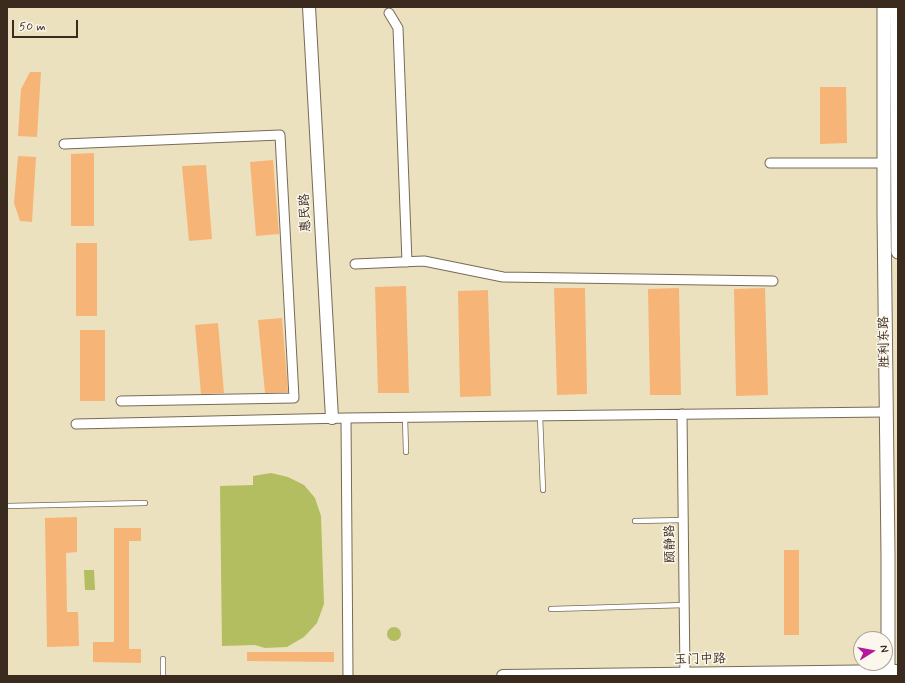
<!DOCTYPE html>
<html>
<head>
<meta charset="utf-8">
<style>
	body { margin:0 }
	#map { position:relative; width:905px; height:683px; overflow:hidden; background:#ebe1bf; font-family:Mynerve,sans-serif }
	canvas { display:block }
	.frame { position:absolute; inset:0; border:8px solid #3b2a1e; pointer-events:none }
	.north { position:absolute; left:853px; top:631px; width:40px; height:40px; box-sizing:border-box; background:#fbf7ec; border:1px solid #aea59a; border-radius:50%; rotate:79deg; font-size:11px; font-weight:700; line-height:16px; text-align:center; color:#3b2a1e }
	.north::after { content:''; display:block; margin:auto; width:14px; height:18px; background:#b5179e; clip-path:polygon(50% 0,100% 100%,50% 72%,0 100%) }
	.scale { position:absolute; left:12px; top:20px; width:66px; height:18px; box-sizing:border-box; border:2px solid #3b2a1e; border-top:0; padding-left:5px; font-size:12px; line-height:14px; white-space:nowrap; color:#3b2a1e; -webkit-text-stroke:3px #fbf7ec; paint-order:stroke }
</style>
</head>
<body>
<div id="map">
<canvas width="905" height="683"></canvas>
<div class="frame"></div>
<div class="north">N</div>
<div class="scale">50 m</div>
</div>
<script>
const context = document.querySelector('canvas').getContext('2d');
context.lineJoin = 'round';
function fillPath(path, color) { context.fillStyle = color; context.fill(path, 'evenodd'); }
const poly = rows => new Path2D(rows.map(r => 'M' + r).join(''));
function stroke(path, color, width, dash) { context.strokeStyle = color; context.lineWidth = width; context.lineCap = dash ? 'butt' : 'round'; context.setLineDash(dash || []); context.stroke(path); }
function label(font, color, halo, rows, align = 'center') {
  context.font = font + ' Mynerve,"LXGW WenKai TC",sans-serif'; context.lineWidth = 3; context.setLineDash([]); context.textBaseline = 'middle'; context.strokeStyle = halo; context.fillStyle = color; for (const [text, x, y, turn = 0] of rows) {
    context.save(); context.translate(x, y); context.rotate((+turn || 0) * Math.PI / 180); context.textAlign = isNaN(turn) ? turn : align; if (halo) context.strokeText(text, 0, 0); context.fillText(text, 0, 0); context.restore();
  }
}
fillPath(poly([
	[271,473,288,477,304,485,315,498,321,516,324,604,317,623,304,637,287,647,265,648,255,645,222,646,220,486,253,485,253,476],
	[84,570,94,570,95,590,85,590],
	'387 634a7 7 0 1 1 14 0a7 7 0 1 1-14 0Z'
]), '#b2be60');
fillPath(poly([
	[30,72,41,72,37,137,18,136,21,89],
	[820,87,846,87,847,143,820,144],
	[94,153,94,226,71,226,71,154],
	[18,156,36,157,32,222,20,221,14,203],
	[273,160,279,234,256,236,250,162],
	[206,165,212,239,189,241,182,166],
	[76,243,97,243,97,316,76,316],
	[406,286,409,393,378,393,375,287],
	[554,288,585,288,587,394,557,395],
	[679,288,681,395,650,395,648,289],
	[765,288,768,395,736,396,734,289],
	[488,290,491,396,460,397,458,291],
	[282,318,288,392,265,393,258,320],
	[218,323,224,393,201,394,195,325],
	[80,330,105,330,105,401,80,401],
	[77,517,77,552,66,553,67,612,78,612,79,646,47,647,45,518],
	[114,528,141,528,141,541,129,541,129,649,141,649,141,663,93,662,93,642,114,642],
	[784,550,799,550,799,635,784,635],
	[247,652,334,652,334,662,247,661]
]), '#f7b477');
const service = poly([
	[540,416,543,490],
	[405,417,406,452],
	[7,506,145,503],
	[635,521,684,520],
	[551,609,685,605],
	[163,659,163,676]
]);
const minor = poly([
	[389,13,398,28,407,262],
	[64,144,280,135,294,398,121,401],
	[770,163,884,163],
	[355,264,424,261,503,277,773,281],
	[682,414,685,676],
	[346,418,348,676],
	[76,424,346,418,886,412]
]);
const tertiary = poly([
	[309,7,332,418],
	[503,676,898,671]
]);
const secondary = poly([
	[884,7,884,214,888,556,888,676],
	[897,7,898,252]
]);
stroke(service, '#796a56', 6);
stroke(minor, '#796a56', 11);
stroke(tertiary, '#796a56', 14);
stroke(secondary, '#796a56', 15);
stroke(service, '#fff', 4.5);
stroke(minor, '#fff', 9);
stroke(tertiary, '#fff', 12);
stroke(secondary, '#fff', 13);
label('13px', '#3b2a1e', '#fbf7ec', [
	["惠民路",306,213,-93],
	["胜利东路",885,342,-91],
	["颐静路",671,544,-91],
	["玉门中路",700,660,-1]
]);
</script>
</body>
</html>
